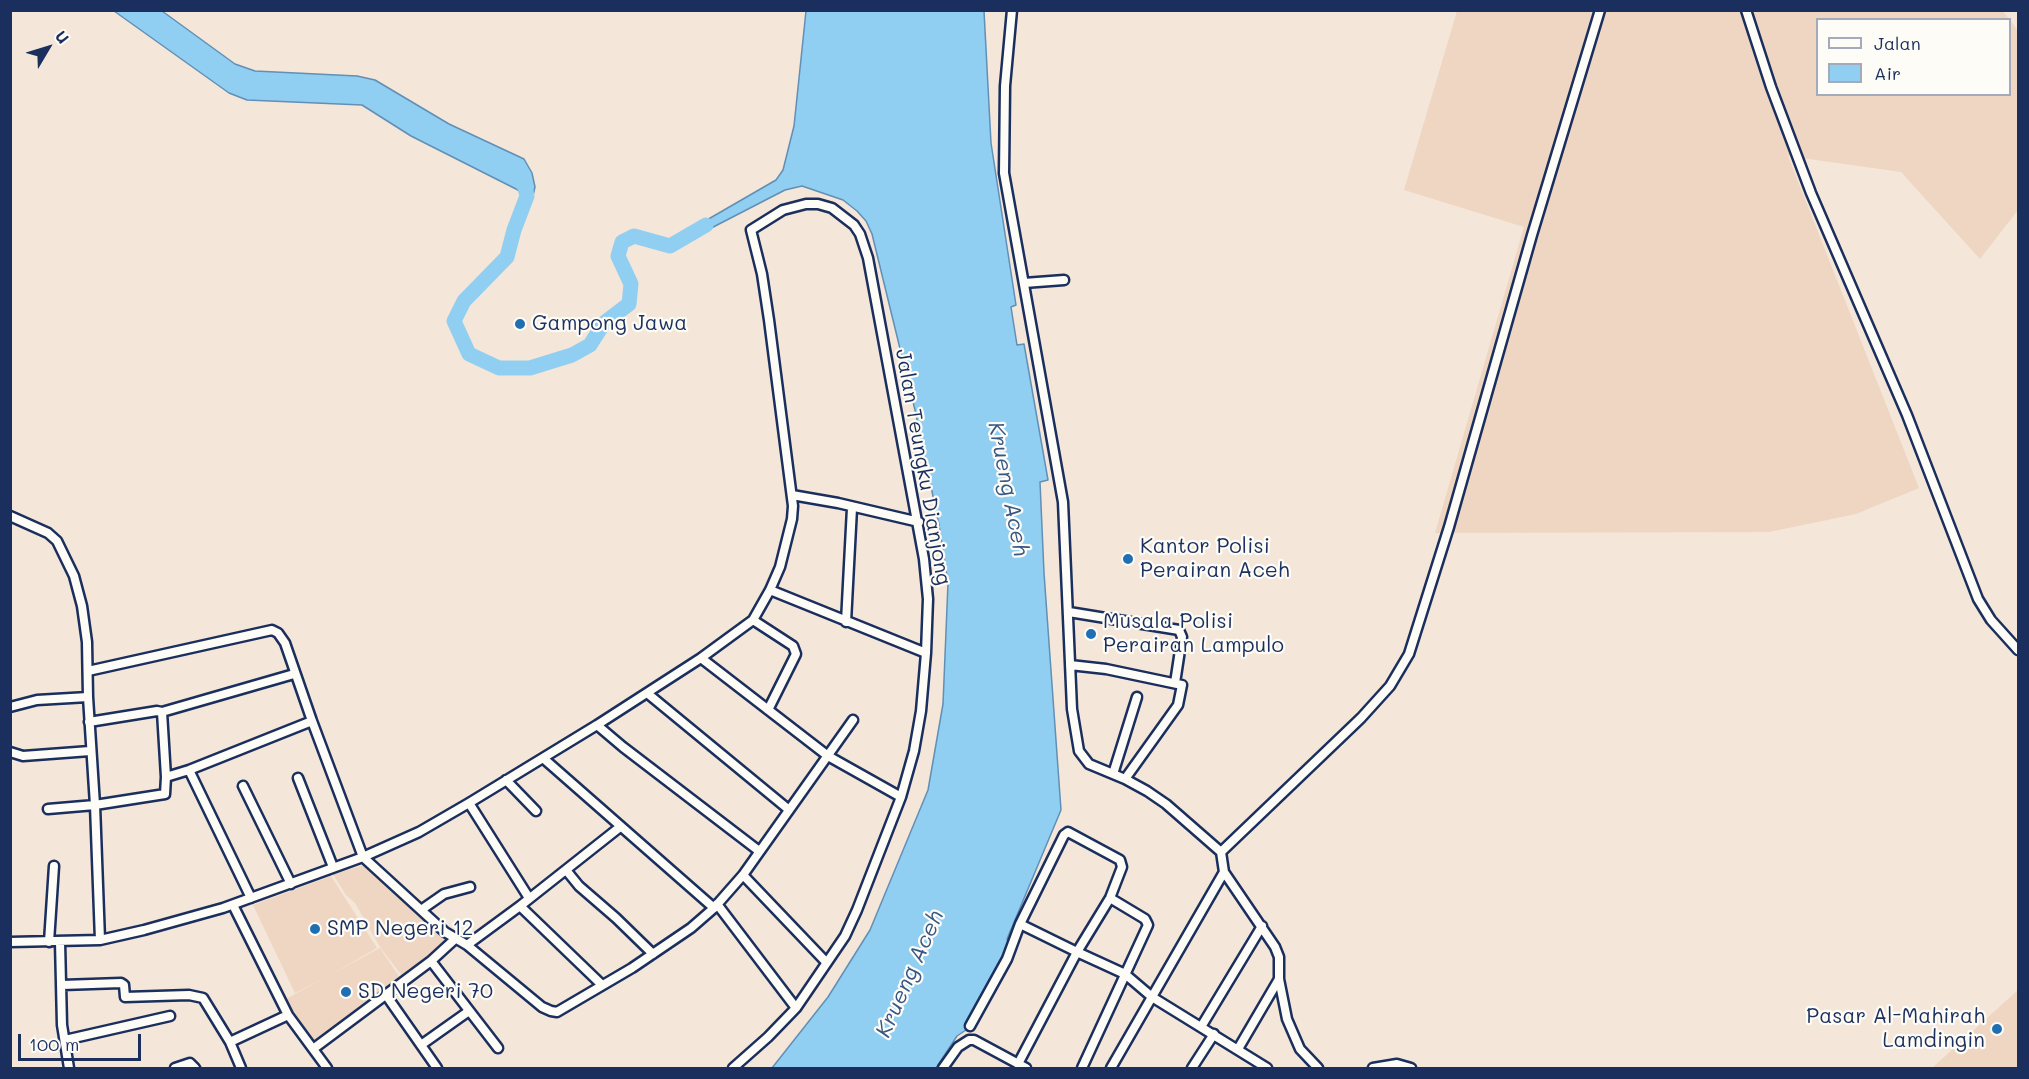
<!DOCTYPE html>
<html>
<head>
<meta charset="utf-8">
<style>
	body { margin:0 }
	#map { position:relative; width:2029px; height:1079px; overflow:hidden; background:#f4e6d8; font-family:Mali,sans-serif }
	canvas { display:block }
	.frame { position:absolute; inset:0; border:12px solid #1b2f5e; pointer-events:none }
	.legend { position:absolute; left:1816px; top:18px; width:195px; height:78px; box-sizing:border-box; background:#fdfcf7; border:2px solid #a3aaba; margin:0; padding:8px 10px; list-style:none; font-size:18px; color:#1b2f5e }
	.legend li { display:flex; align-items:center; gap:12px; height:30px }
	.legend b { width:30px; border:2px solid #a3aaba }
	.north { position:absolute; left:18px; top:18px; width:60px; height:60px; -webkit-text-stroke:4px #fdfcf7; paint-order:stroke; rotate:52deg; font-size:16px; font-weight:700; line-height:24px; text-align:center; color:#1b2f5e }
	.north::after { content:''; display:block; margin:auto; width:21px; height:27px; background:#1b2f5e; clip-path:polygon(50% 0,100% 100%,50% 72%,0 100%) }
	.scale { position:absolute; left:18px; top:1034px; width:123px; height:27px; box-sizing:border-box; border:3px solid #1b2f5e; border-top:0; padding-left:8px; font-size:18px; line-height:21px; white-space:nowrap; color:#1b2f5e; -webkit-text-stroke:4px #fdfcf7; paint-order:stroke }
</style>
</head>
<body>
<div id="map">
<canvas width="2029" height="1079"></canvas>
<div class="frame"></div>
<ul class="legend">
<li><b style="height:8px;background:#fdfcf7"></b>Jalan</li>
<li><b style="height:16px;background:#90cff1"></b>Air</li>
</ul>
<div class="north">U</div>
<div class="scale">100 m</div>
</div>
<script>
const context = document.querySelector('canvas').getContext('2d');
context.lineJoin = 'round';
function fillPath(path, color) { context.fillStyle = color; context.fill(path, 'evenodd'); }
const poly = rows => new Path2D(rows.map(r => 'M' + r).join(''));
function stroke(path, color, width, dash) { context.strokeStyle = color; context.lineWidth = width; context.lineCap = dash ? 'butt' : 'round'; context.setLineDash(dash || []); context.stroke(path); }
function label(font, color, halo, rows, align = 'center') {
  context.font = font + ' Mali,sans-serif'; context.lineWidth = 4.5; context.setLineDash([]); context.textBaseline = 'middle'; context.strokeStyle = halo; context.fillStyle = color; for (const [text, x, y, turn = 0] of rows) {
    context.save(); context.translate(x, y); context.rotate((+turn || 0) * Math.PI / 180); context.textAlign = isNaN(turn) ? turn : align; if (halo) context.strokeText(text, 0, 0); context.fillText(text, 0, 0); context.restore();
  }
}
fillPath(poly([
	[2002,10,2009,19,1818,20,1818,94,2010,94,2010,20,2018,31,2018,210,1980,259,1901,172,1788,156,1919,488,1856,514,1769,532,1435,533,1524,227,1404,190,1457,11],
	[368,864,450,944,403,977,380,947,355,903,346,895,333,874],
	[331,876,377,948,330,975,380,948,404,984,317,1047,293,1016,284,1000,328,976,295,993,253,905],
	[2018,990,2018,1068,1932,1068]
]), '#eed6c2');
const water = poly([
	[114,11,162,11,235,64,255,71,357,76,375,80,449,124,524,159,532,173,535,187,532,200,516,189,411,136,362,105,247,100,229,93,114,11],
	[806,11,984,11,991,143,1016,305,1011,307,1017,345,1024,344,1048,480,1040,482,1044,573,1061,810,1007,939,1010,948,966,1030,957,1036,936,1068,772,1068,828,997,870,930,928,790,943,704,948,583,939,525,915,410,872,234,866,221,857,211,843,200,802,186,785,190,690,239,686,232,776,180,783,170,794,126,806,11]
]);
fillPath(water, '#90cff1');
stroke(water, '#618fb6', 1.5);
stroke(poly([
	[520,179,523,180,527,196,514,230,507,257,464,301,454,321,469,354,499,368,530,368,572,355,590,345,604,323,629,304,631,284,618,256,622,242,634,236,670,246,706,225]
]), '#90cff1', 15);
const minor = poly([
	[1012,10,1005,86,1004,173,1063,502,1072,709,1079,751,1089,764,1125,779,1147,791,1166,804,1221,852,1224,872],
	[1746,10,1771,87,1811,193,1907,415,1978,599,1991,620,2018,650],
	[1024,283,1064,280],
	[792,495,838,503,919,522],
	[10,516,48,533,57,541,74,576,82,606,87,642,88,697,95,805,100,940],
	[770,590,926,653],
	[1069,612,1179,630,1182,637,1175,683],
	[753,620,793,646,796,654,768,710],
	[846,622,852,508],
	[701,658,828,756,901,797],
	[1070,665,1106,669,1182,685,1178,705,1125,779],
	[88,671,272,630,278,633,285,643,312,721,363,857,445,932,467,945,542,1007,551,1011,557,1012,632,968,691,928,714,908,743,875,853,720],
	[647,693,788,809],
	[10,707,37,700,88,697],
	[89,722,157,711,162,712,294,674],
	[597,725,623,747,759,851],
	[10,752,23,756,90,751],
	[543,758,714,908],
	[189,770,251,898],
	[1113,774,1137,697],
	[166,777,189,770,312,721],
	[298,778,333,867],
	[506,780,536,811],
	[243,786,291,884],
	[469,803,529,898],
	[48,809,95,805,165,794,166,777,162,712],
	[1221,852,1361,718,1390,686,1409,654,1449,527,1532,235,1600,10],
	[566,870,579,886,616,918,653,954],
	[743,875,826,962],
	[717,904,796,1008],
	[233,905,288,1015,313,1049],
	[520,906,602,985],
	[421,910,444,894,470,887],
	[10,942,100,940,144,930,223,908,363,857,419,832,469,803,597,725,701,658,753,620,770,590,780,567,792,519,793,506,769,320,762,274,751,230,783,210,806,204,818,204,832,208,854,225,860,234,868,258,924,559,928,599,926,653,921,711,914,751,901,797,857,910,845,936,796,1008,768,1037,733,1068],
	[49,942,54,866],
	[60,942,62,1025,69,1068],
	[467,945,520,906,620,827],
	[431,961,498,1048],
	[62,985,121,983,124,985,125,997,189,995,203,998,230,1042,241,1068],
	[386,995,437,1068],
	[970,1026,1007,959,1020,924],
	[1201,1027,1262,926],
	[65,1040,170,1016],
	[230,1042,288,1015],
	[421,1045,469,1011],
	[1238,1049,1279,979],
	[1018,1064,1077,952,1110,898,1122,867,1120,860,1068,832,1064,835,1020,924,1077,952,1125,974,1152,997,1267,1068],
	[175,1068,190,1063,195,1068],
	[327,1068,313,1049,431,961,455,939],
	[943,1068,958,1047,969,1040,974,1040,1026,1068],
	[1082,1068,1148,925,1145,919,1110,898],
	[1111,1068,1224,872,1275,947,1279,957,1279,979,1287,1019,1300,1049,1318,1068],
	[1192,1068,1214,1034],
	[1373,1068,1397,1064,1411,1068]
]);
stroke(minor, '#1b2f5e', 13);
stroke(minor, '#fdfcf7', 8);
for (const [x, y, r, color] of [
	[520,324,6,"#1f6fb2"],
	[1128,559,6,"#1f6fb2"],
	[1091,634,6,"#1f6fb2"],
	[315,929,6,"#1f6fb2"],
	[346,992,6,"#1f6fb2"],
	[1997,1029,6,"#1f6fb2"]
]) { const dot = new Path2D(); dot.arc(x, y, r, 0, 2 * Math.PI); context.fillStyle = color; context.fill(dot); stroke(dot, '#fdfcf7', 2); }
label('21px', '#1b2f5e', '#fdfcf7', [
	["Gampong Jawa",532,324],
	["Kantor Polisi",1140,547],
	["Perairan Aceh",1140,571],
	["Musala Polisi",1103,622],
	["Perairan Lampulo",1103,646],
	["SMP Negeri 12",327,929],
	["SD Negeri 70",358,992],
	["Pasar Al-Mahirah",1985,1017,"right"],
	["Lamdingin",1985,1041,"right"]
], 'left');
label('21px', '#1b2f5e', '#fdfcf7', [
	["Jalan Teungku Dianjong",923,467,80]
]);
label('italic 22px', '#385783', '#fdfcf7', [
	["Krueng Aceh",1008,489,79],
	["Krueng Aceh",910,974,-66]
]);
</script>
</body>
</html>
